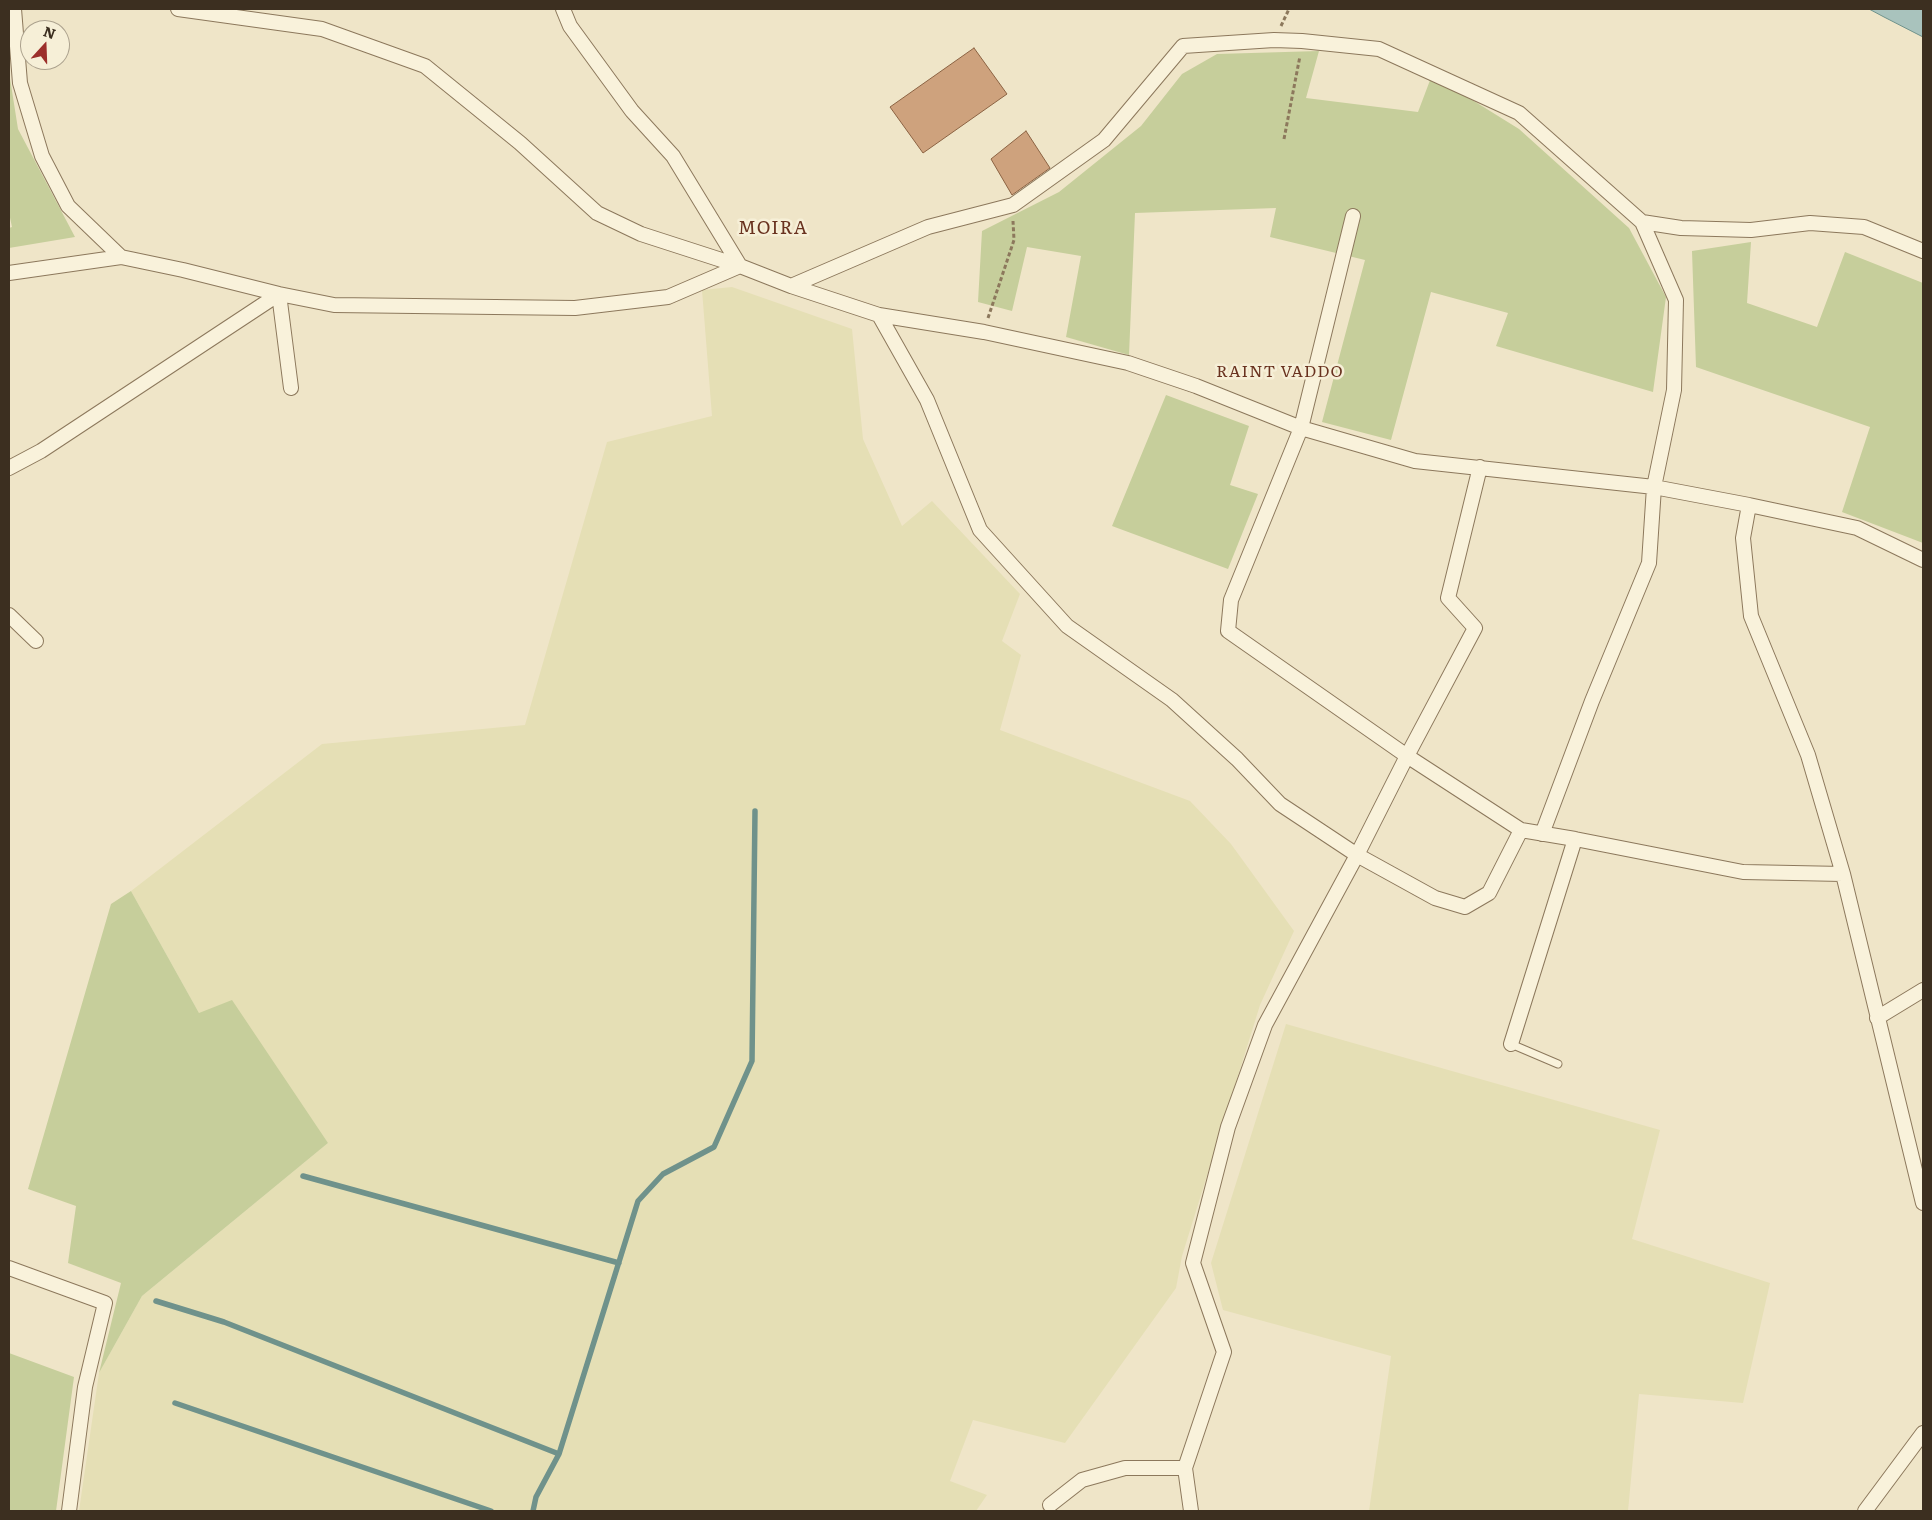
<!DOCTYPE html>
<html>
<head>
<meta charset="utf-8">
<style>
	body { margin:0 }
	#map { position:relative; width:1932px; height:1520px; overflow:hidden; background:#efe5c8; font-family:Literata,serif }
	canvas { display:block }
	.frame { position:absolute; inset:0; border:10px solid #3c2f20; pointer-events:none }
	.north { position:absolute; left:20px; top:20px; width:50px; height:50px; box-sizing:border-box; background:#f6efd7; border:1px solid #aca28e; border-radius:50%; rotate:20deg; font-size:14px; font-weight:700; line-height:20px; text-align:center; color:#3c2f20 }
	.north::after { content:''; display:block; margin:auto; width:18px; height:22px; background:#9c2f2b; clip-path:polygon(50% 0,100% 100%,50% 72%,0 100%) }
</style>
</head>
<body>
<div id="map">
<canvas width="1932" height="1520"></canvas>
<div class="frame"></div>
<div class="north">N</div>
</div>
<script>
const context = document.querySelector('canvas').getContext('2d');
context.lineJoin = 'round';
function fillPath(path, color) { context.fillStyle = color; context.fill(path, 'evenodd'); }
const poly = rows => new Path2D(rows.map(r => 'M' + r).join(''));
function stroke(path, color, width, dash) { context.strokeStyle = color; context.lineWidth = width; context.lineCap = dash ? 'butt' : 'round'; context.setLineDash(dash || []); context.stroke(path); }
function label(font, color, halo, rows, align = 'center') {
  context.font = font + ' Literata,serif'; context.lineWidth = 5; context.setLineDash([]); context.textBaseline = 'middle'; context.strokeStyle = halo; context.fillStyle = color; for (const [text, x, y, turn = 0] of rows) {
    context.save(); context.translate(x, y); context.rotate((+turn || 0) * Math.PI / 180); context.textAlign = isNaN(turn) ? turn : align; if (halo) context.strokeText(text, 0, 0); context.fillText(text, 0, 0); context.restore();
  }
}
fillPath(poly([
	[732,287,852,329,863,439,902,526,932,501,1020,594,1002,641,1021,655,1000,730,1190,801,1231,844,1294,931,1260,1005,1182,1256,1176,1288,1065,1443,973,1420,950,1481,987,1495,976,1511,79,1511,99,1373,142,1296,328,1143,199,1013,131,891,322,744,525,725,607,442,712,416,702,290],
	[1286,1024,1660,1130,1632,1239,1770,1283,1743,1403,1639,1394,1628,1511,1369,1511,1391,1356,1223,1310,1211,1263]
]), '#e5dfb5');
fillPath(poly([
	[1319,51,1306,98,1418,112,1432,75,1519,129,1629,228,1666,297,1653,392,1496,346,1508,313,1431,292,1391,440,1322,422,1365,260,1270,237,1276,208,1135,213,1129,355,1066,337,1081,256,1027,247,1012,311,978,302,982,231,1059,192,1141,126,1182,74,1217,54],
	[9,72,18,129,75,237,9,248,9,228,12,227,9,213],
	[1751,242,1747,303,1817,327,1845,252,1923,283,1923,543,1842,512,1870,427,1696,367,1692,251],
	[1166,395,1249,426,1230,485,1258,494,1228,569,1112,526],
	[131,891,199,1013,232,1000,328,1143,142,1296,99,1373,121,1283,68,1263,76,1206,28,1189,111,904],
	[9,1353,74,1377,56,1511,9,1511]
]), '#c6ce9b');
const water = poly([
	[1869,9,1923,9,1923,37,1884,17,1869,9]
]);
fillPath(water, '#a9c3bd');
stroke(water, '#6f928b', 1);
stroke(poly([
	[303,1176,619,1263],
	[156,1301,224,1322,559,1454],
	[175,1403,491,1511],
	[533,1511,536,1497,559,1454,638,1201,663,1174,714,1147,752,1061,755,811]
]), '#6f928b', 5.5);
const building = poly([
	[974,48,1007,94,923,153,890,107,974,48],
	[1026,131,1050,168,1012,195,991,159,1026,131]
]);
fillPath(building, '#cea27d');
stroke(building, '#8b6242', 1);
const service = poly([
	[1511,1044,1558,1064]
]);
const minor = poly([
	[14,9,20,83,42,156,68,206,121,257],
	[178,9,322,29,425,66,520,143,597,213,641,234,740,266],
	[563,9,570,26,632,111,673,156,740,266],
	[1353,216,1301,428,1231,600,1228,631,1407,756,1521,830,1575,839,1743,872,1843,874],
	[1642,222,1681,228,1751,230,1810,223,1864,227,1923,251],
	[9,273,121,257,183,270,279,294,334,305,575,308,668,297,740,266,791,286,879,315,984,332,1128,363,1196,386,1301,428,1415,461,1654,487,1749,505,1857,528,1923,560],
	[791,286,928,227,1013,205,1104,140,1183,46,1274,40,1302,41,1379,49,1519,113,1642,222,1676,300,1674,390,1654,487,1649,563,1592,701,1542,834],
	[879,315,927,400,980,530,1067,626,1172,700,1237,759,1280,804,1357,855,1435,898,1465,907,1489,893,1521,830],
	[9,468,41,451,279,294,291,388],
	[1749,505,1743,538,1751,616,1808,755,1843,874,1923,1203],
	[9,615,36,641],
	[1877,1018,1923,990],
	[1511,1044,1575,839],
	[9,1268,105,1303,85,1387,69,1511],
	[1050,1505,1082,1480,1125,1468,1185,1468],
	[1191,1511,1185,1468,1224,1352,1193,1263,1228,1127,1265,1025,1357,855,1407,756,1475,628,1448,598,1480,467],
	[1865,1511,1923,1433]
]);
stroke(service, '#8c785c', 9);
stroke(minor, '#8c785c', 16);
stroke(poly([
	[1281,26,1289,9],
	[1284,139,1300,56],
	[988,318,1014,240,1013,221]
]), '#8c785c', 3, [4, 2.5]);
stroke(service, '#f9f2db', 7);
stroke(minor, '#f9f2db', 14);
context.letterSpacing = '1px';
label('16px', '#69321f', '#f6efd7', [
	["RAINT VADDO",1280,372]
]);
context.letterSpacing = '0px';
context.letterSpacing = '1px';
label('18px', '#69321f', '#f6efd7', [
	["MOIRA",773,229]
]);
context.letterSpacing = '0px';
</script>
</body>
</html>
